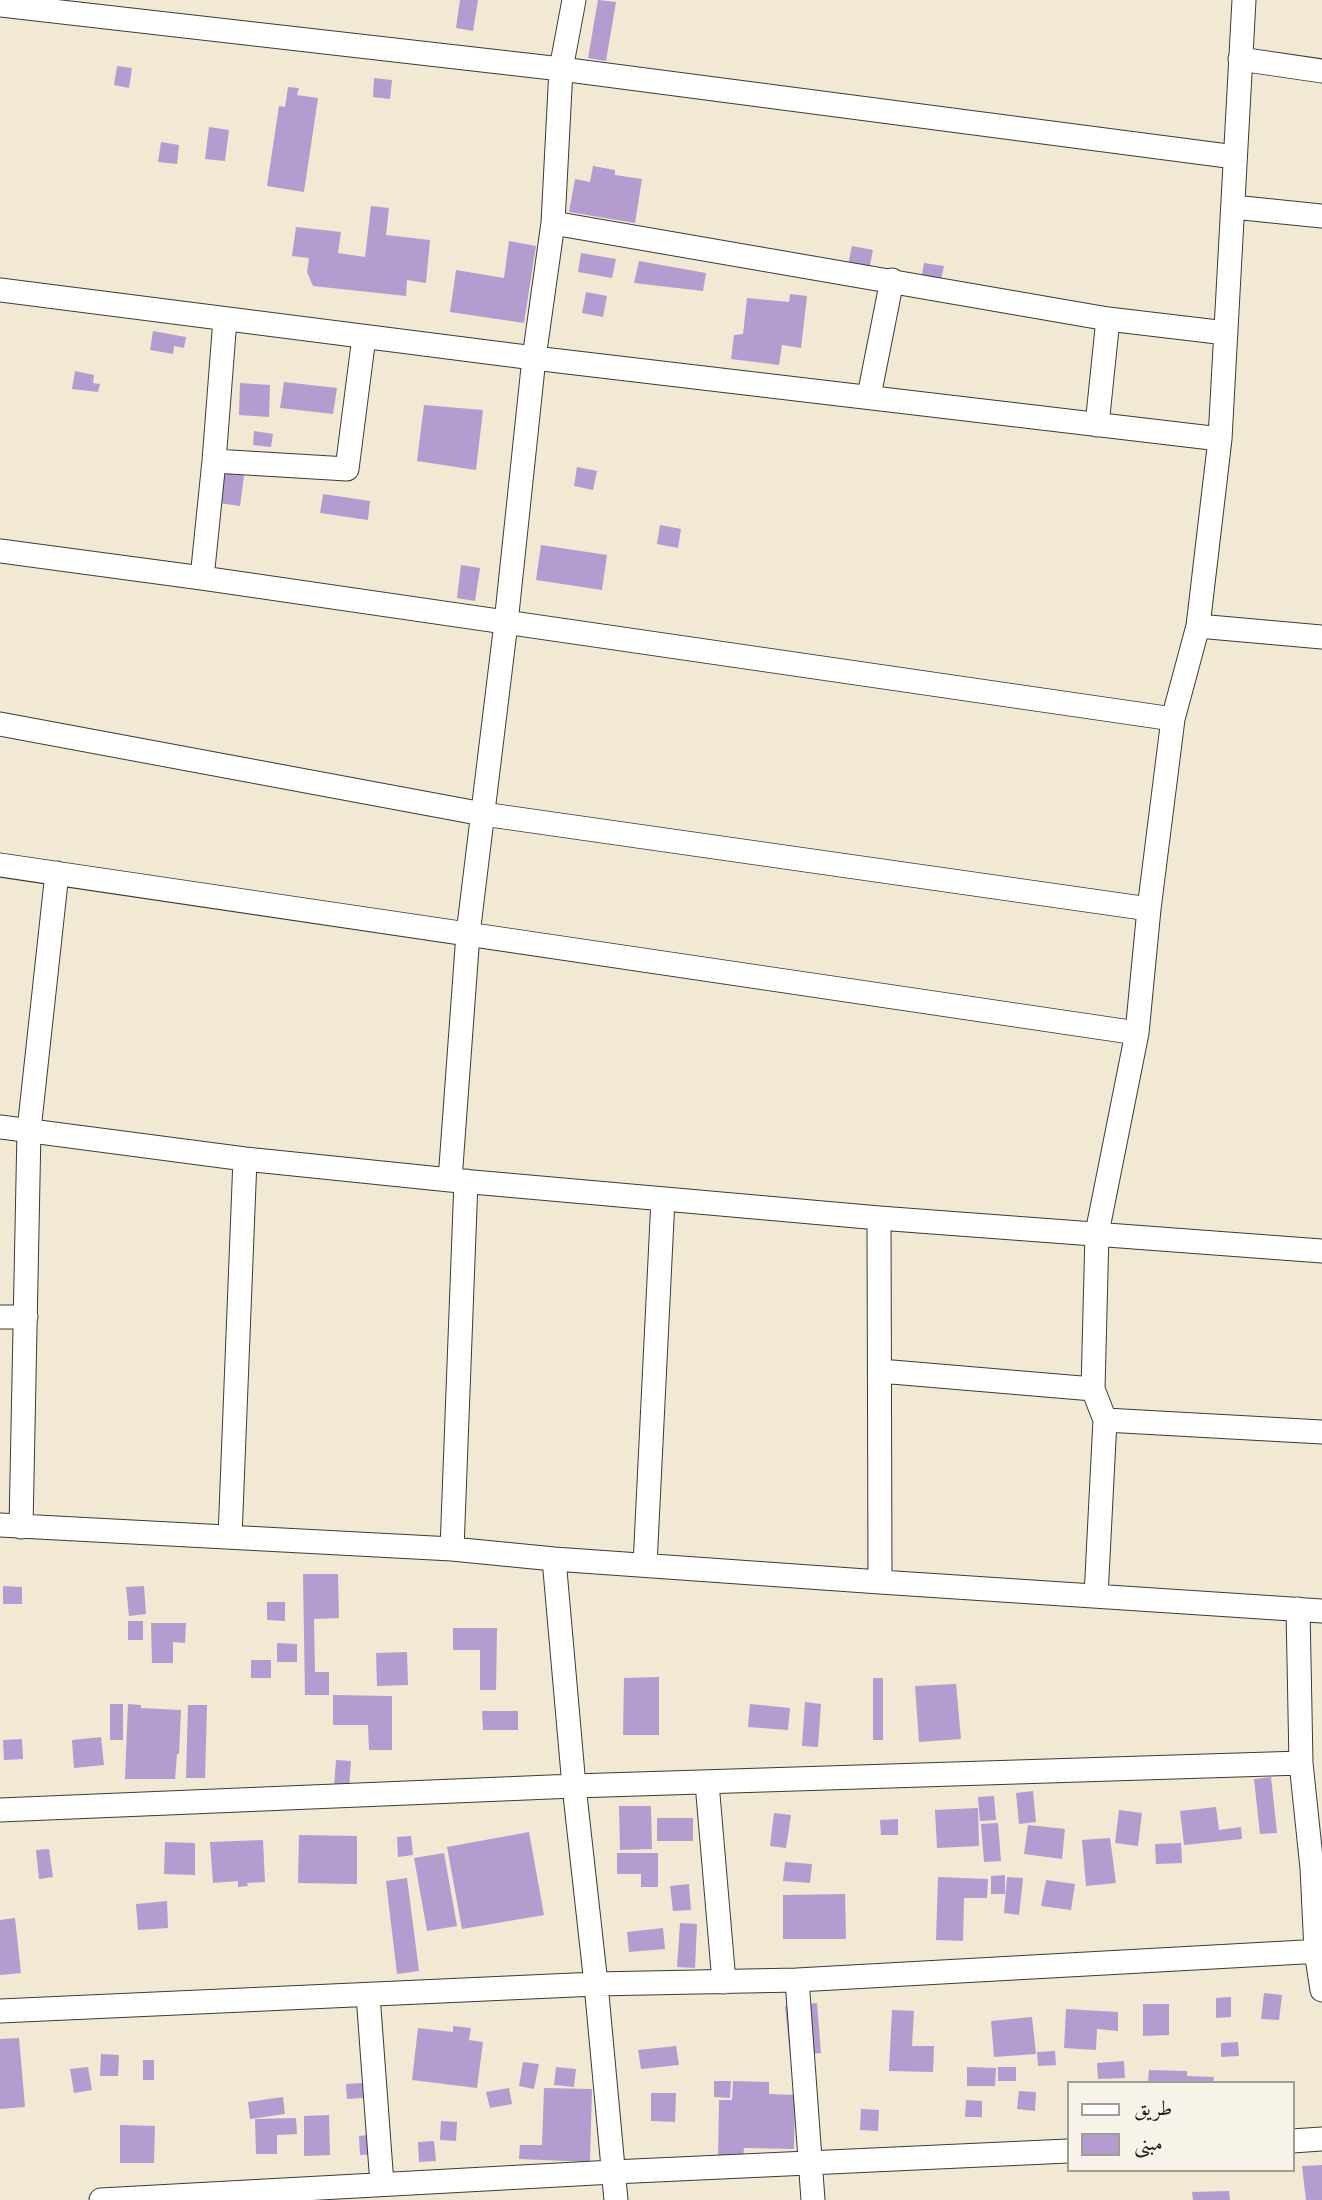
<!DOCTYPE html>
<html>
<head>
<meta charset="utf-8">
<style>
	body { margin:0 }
	#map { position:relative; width:1322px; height:2200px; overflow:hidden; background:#f1e9d3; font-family:"Gentium Book Plus",Amiri,serif }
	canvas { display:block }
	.legend { position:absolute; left:1067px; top:2081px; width:228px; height:91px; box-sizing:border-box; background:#f7f3e8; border:2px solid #9f9d96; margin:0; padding:9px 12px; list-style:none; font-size:21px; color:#1c1c1c }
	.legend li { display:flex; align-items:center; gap:14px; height:35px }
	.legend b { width:35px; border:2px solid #9f9d96 }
</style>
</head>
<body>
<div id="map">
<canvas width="1322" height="2200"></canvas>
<ul class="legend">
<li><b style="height:9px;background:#fff"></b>طريق</li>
<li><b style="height:19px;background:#b49cd1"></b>مبنى</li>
</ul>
</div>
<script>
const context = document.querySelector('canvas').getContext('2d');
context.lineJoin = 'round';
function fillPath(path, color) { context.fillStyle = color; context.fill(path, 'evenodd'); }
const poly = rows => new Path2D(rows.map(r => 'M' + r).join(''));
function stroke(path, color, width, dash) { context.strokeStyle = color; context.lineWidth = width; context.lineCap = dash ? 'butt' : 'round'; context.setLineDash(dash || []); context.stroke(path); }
fillPath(poly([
	[460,0,478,0,473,31,456,28],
	[598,0,616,2,606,61,588,58],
	[117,66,132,68,129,88,114,85],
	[374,78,392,80,390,99,373,97],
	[288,87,299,88,297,95,318,98,304,192,267,186,279,106,285,107],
	[209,127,229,130,225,161,205,159],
	[161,142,179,145,177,164,158,162],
	[593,166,615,170,615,175,642,179,635,223,569,212,575,179,590,182],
	[371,206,389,208,386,235,430,240,426,283,407,280,406,296,313,286,307,272,309,258,292,256,296,227,341,232,338,253,365,257],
	[509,241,536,246,524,323,450,312,456,270,504,278],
	[852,246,873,250,869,270,848,265],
	[581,253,616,259,612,278,578,272],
	[639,261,706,273,703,291,634,283],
	[924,263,944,266,940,284,921,280],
	[586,292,607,296,603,317,582,313],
	[790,294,807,296,801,348,782,345,779,365,731,359,734,335,743,334,747,298,789,302],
	[153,331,186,337,184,348,174,346,173,354,150,350],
	[75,371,94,375,93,383,100,384,98,392,72,389],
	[284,382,337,388,333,414,280,408],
	[240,383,270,385,269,417,239,415],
	[424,405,483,410,476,470,417,461],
	[254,431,273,434,271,447,253,445],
	[217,464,245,468,240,506,212,502],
	[577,467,597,471,593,490,574,486],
	[323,494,370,501,368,520,320,513],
	[660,525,681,529,678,548,657,544],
	[541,545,607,555,602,590,536,580],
	[461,565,480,568,475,601,457,598],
	[303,1574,338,1574,339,1618,314,1619,315,1672,329,1672,329,1695,305,1695],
	[3,1586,22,1587,22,1604,3,1604],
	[144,1586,146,1614,129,1616,126,1587],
	[267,1602,285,1602,285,1621,267,1620],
	[128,1621,143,1621,143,1640,128,1640],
	[151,1623,186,1623,185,1643,173,1642,173,1663,152,1663],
	[453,1628,497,1628,496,1690,480,1690,480,1650,453,1650],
	[277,1643,297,1644,297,1662,277,1662],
	[407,1652,408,1685,377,1686,376,1653],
	[251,1660,271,1660,271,1678,251,1678],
	[659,1677,659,1735,623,1735,624,1678],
	[873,1678,883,1678,883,1740,873,1740],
	[956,1684,961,1739,919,1742,915,1686],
	[333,1695,392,1696,392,1750,369,1750,368,1725,333,1725],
	[805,1702,821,1704,818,1747,802,1746],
	[110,1704,123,1704,123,1740,110,1740],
	[128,1704,141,1705,141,1708,181,1710,179,1754,177,1754,175,1779,125,1779],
	[750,1704,790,1708,788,1730,748,1727],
	[188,1705,207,1705,205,1778,186,1778],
	[482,1711,518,1711,518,1730,483,1730],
	[101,1737,104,1765,74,1768,72,1740],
	[22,1739,23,1759,4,1760,3,1740],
	[336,1760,351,1761,349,1789,334,1787],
	[1271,1777,1277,1833,1260,1834,1254,1779],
	[1033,1791,1036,1822,1019,1824,1016,1793],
	[994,1796,996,1820,980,1821,978,1797],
	[619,1806,651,1806,652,1849,620,1850],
	[1216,1807,1219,1830,1241,1827,1242,1839,1184,1845,1180,1811],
	[978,1808,979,1846,937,1848,935,1810],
	[1119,1810,1142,1813,1138,1846,1115,1843],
	[774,1813,791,1815,786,1848,770,1846],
	[657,1818,693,1818,693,1841,657,1841],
	[898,1819,898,1835,881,1835,880,1820],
	[998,1823,1001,1861,984,1862,981,1824],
	[1028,1825,1065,1829,1062,1859,1024,1854],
	[529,1832,544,1915,462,1929,447,1847],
	[299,1835,357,1836,357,1884,298,1883],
	[411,1836,413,1855,398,1857,397,1837],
	[1110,1838,1116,1883,1086,1886,1082,1840],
	[263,1840,265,1882,247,1883,248,1886,238,1887,238,1881,213,1883,210,1842],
	[165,1842,195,1843,195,1875,164,1874],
	[1181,1843,1182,1863,1156,1864,1155,1844],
	[49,1849,53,1877,39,1879,36,1850],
	[444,1853,457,1926,427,1931,414,1858],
	[617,1853,658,1853,658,1887,641,1887,641,1874,617,1874],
	[785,1862,812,1864,810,1883,783,1881],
	[1005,1875,1005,1894,991,1894,991,1876],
	[938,1877,988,1879,987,1898,964,1898,963,1941,936,1940],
	[1007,1877,1023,1878,1019,1915,1004,1913],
	[407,1878,419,1971,397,1974,386,1881],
	[1046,1880,1075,1884,1071,1910,1041,1906],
	[689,1884,691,1910,673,1911,670,1886],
	[845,1894,846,1939,783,1939,783,1895],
	[167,1901,168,1928,138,1930,136,1904],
	[15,1918,21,1973,0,1975,0,1920],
	[680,1923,697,1924,695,1968,677,1967],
	[663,1928,665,1949,629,1952,627,1932],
	[1264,1993,1282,1995,1279,2020,1261,2019],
	[1231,1997,1231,2017,1216,2018,1216,1998],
	[817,2003,821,2053,790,2056,785,2006],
	[1143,2004,1169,2004,1169,2035,1143,2036],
	[1066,2009,1118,2012,1118,2031,1097,2029,1096,2050,1064,2048],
	[892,2010,914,2011,912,2046,934,2046,933,2072,889,2071],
	[1032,2017,1036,2054,994,2057,991,2021],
	[453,2026,471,2028,469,2040,483,2042,477,2088,412,2080,418,2028,453,2032],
	[19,2038,25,2107,0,2109,0,2039],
	[1238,2042,1239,2056,1221,2057,1221,2043],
	[676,2046,679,2065,641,2069,638,2050],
	[1055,2051,1056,2065,1038,2066,1037,2052],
	[101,2054,119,2055,118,2076,100,2076],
	[143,2060,154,2060,154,2080,143,2080],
	[1124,2061,1125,2078,1098,2079,1097,2063],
	[523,2062,539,2064,534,2089,519,2086],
	[88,2067,92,2090,74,2093,70,2069],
	[556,2067,576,2069,574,2087,554,2085],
	[967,2067,996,2068,995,2086,967,2086],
	[998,2067,1016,2067,1016,2081,998,2081],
	[1149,2070,1187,2071,1187,2076,1214,2077,1213,2083,1148,2083],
	[714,2081,731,2081,730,2098,714,2097],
	[733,2081,769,2082,769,2094,795,2095,794,2149,744,2148,743,2159,718,2159,719,2100,732,2100],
	[378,2082,378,2097,347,2099,346,2084],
	[509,2088,512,2104,490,2108,486,2092],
	[544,2088,592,2089,590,2162,519,2159,520,2145,542,2145],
	[1019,2091,1036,2092,1035,2111,1017,2109],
	[651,2093,676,2093,675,2122,651,2121],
	[283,2097,285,2114,250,2119,248,2102],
	[966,2100,982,2101,982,2117,965,2117],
	[861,2109,879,2110,878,2131,860,2130],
	[329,2115,330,2155,304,2156,304,2116],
	[296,2118,297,2134,277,2135,277,2154,256,2154,255,2119],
	[441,2121,457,2122,456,2141,440,2140],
	[120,2125,155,2126,154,2163,120,2163],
	[377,2134,378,2154,360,2155,359,2136],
	[434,2141,436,2161,419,2162,418,2142],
	[1322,2165,1322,2200,1306,2200,1302,2166],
	[1229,2191,1230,2200,1193,2200,1192,2192]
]), '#b49cd1');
const minor = poly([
	[0,5,561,69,1235,157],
	[1240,59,1322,71],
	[1233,207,1322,216],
	[553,223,1108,319,1226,333],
	[0,290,534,358,1220,439],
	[869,396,892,280],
	[1097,425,1108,319],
	[214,461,347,469,364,337],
	[0,551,202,578,1173,719],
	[202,578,214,461,225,319],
	[1198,626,1322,637],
	[0,724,483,814,1149,909],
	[0,865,1137,1033],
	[0,1127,245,1159,450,1180,879,1218,1322,1251],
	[450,1180,468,934,506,623,534,358,553,223,561,69,574,0],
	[879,1218,880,1582],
	[0,1317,26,1317],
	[880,1371,1093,1389],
	[1105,1420,1322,1432],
	[0,1525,452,1549,554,1559,880,1582,1322,1611],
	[21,1527,29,1130,57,873],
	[230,1537,245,1159],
	[452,1549,466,1181],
	[554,1559,574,1786,596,1984,616,2200],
	[645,1565,663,1199],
	[1096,1596,1105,1420,1093,1389,1097,1233,1137,1033,1149,909,1173,719,1198,626,1220,439,1244,0],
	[1298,1609,1301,1763,1312,1868,1316,1951,1322,1990],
	[707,1783,724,1982],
	[0,1810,574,1786,1301,1763],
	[797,1980,813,2200],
	[368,1995,382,2184],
	[0,2011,596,1984,797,1980,1322,1951],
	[1292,2141,1322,2139],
	[101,2200,613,2172,1068,2151]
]);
stroke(minor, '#3c3b37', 25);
stroke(minor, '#fff', 23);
</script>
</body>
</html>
